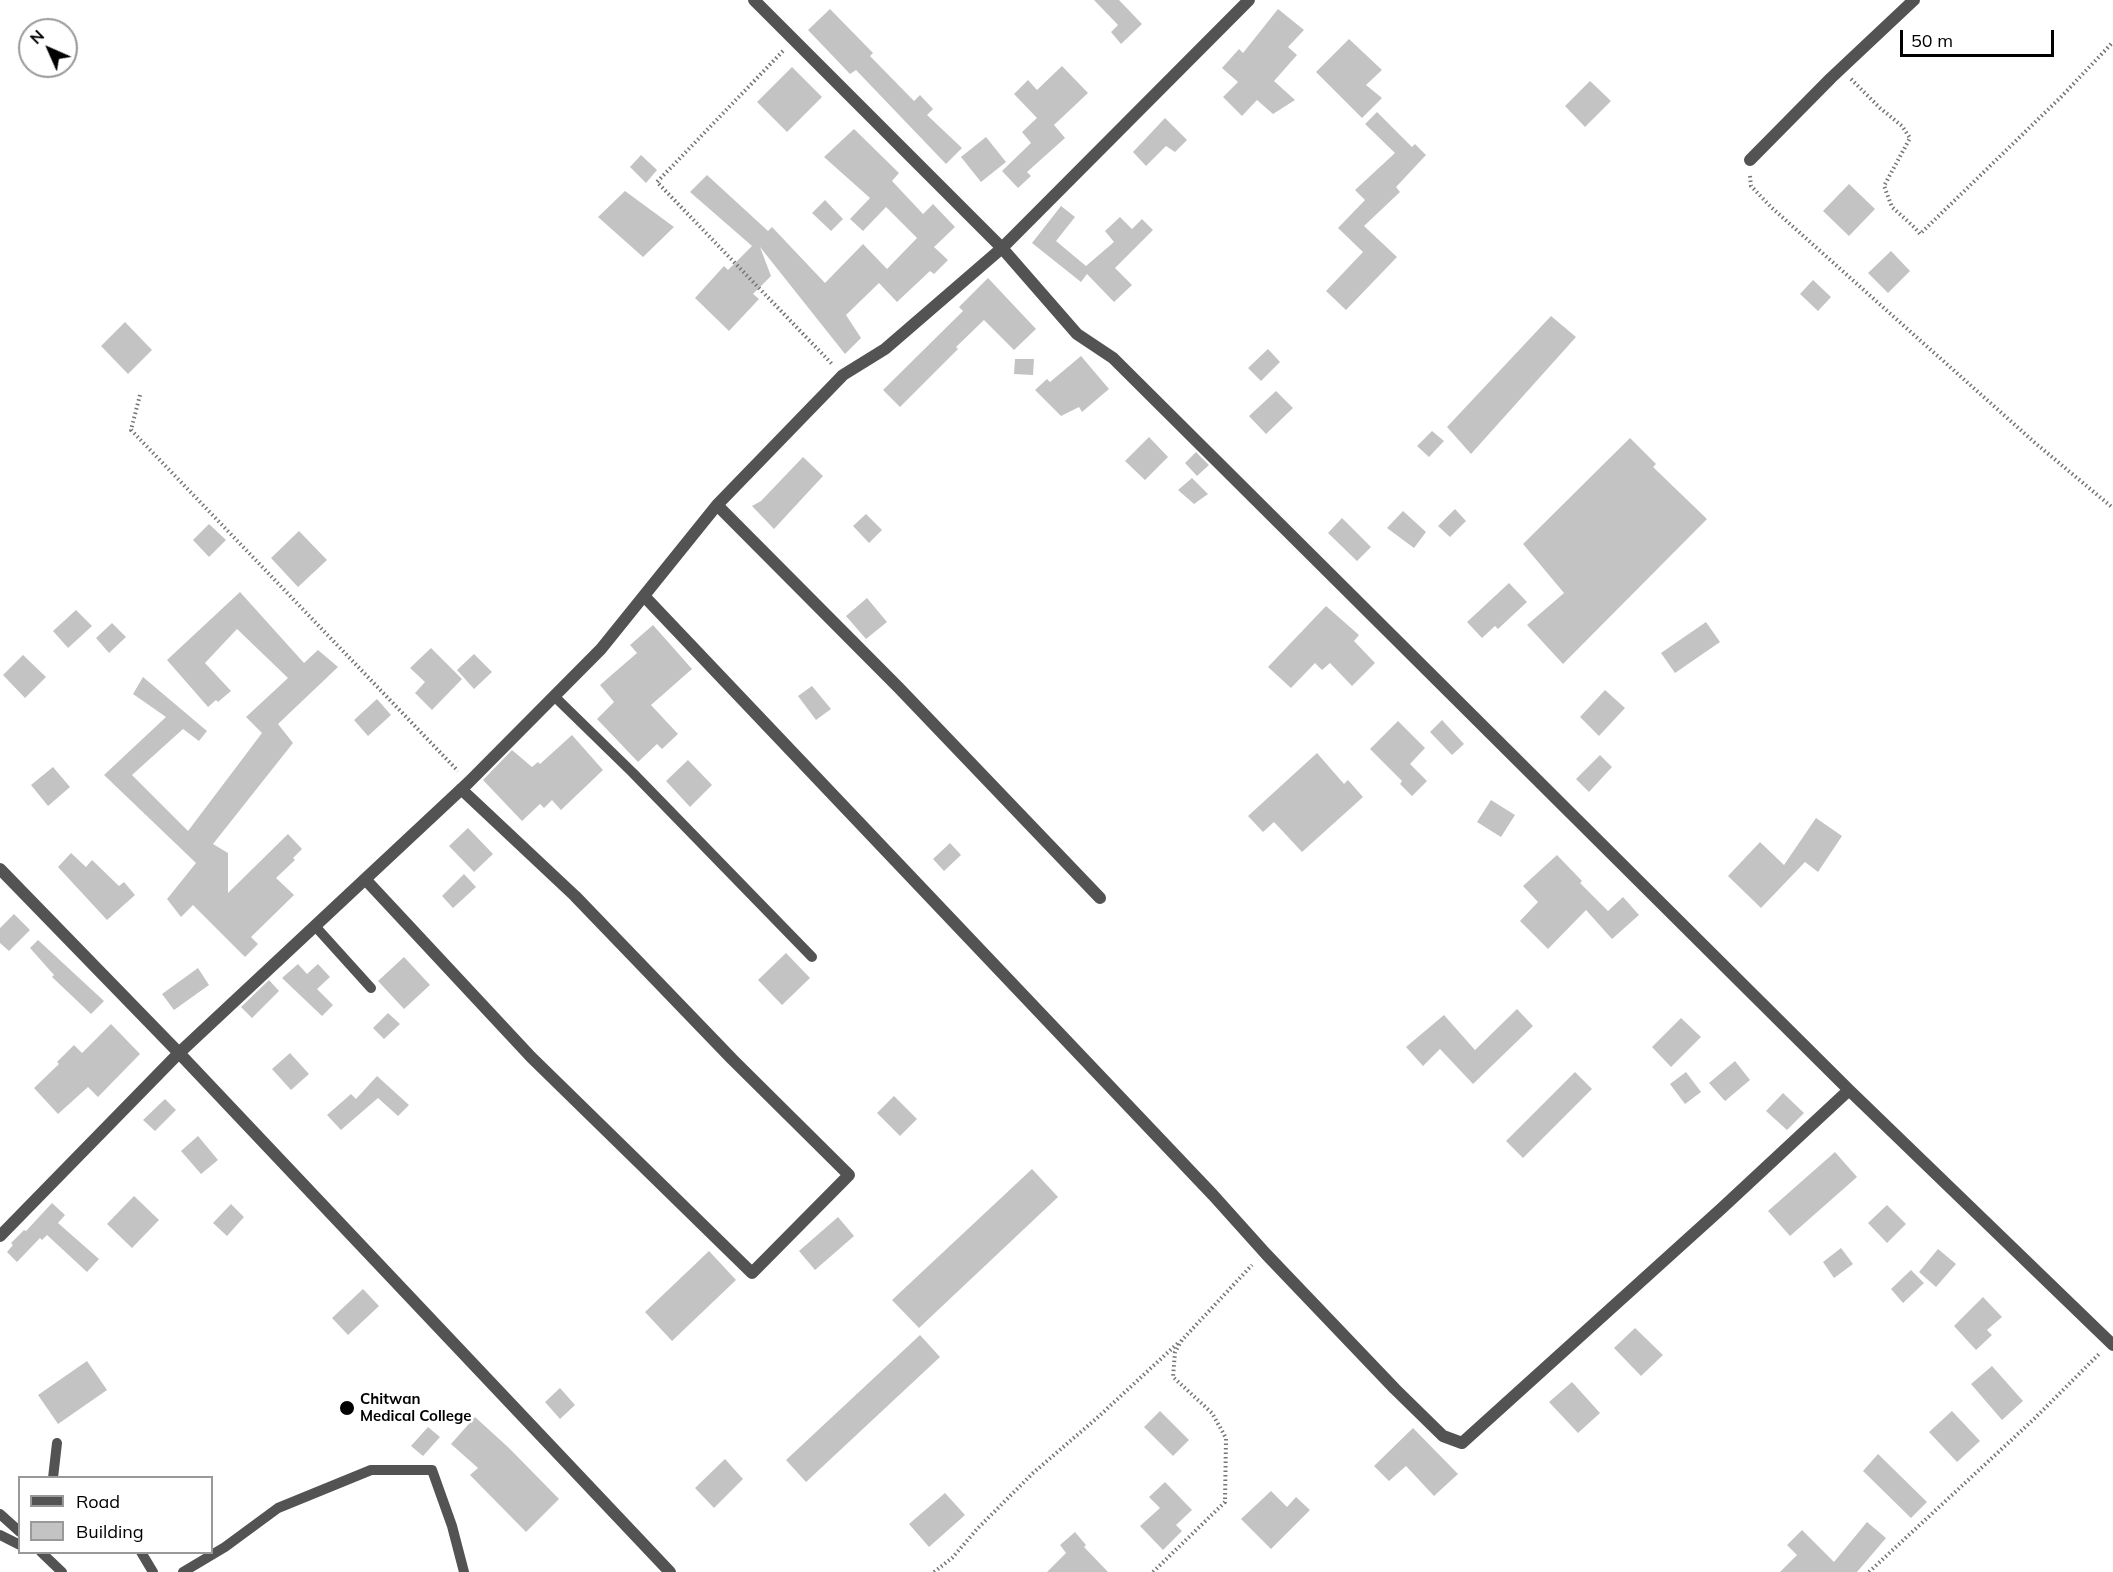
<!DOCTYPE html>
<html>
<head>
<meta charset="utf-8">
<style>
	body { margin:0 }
	#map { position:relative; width:2113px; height:1572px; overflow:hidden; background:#fff; font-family:Mulish,sans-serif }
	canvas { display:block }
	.legend { position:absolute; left:18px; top:1476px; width:195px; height:78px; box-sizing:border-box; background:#fff; border:2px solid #999; margin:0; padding:8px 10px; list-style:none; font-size:18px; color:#000 }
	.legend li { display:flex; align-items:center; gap:12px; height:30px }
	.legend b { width:30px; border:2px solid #999 }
	.north { position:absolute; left:18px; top:18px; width:60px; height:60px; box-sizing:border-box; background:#fff; border:2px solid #999; border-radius:50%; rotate:315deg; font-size:16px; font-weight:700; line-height:24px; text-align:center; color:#000 }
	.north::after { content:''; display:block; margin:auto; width:21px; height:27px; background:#000; clip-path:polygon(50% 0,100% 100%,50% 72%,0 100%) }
	.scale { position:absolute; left:1900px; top:30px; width:154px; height:27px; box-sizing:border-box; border:3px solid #000; border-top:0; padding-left:8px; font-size:18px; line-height:21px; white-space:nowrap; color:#000; -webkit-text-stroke:4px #fff; paint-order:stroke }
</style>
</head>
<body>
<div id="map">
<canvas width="2113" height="1572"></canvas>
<ul class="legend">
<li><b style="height:8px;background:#535353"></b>Road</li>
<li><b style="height:16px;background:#c3c3c3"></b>Building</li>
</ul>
<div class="north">N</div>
<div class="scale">50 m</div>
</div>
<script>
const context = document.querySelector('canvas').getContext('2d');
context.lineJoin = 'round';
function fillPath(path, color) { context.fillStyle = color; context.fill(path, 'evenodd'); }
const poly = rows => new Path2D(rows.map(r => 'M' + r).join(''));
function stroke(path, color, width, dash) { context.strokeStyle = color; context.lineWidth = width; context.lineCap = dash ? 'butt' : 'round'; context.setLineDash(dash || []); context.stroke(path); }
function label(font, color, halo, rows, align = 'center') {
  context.font = font + ' Mulish,sans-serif'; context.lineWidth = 5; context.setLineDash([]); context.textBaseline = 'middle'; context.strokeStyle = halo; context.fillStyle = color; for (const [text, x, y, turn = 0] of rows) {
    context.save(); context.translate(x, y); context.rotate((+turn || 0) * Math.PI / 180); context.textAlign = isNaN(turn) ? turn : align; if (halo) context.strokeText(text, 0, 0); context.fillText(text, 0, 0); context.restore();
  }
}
fillPath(poly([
	[1094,0,1119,0,1142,24,1121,44,1111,32,1118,25],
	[830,9,873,53,870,56,914,101,920,95,933,109,927,115,962,148,946,164,856,70,850,74,808,30],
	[1278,9,1304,30,1288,47,1297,55,1274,81,1295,100,1273,114,1257,100,1242,116,1223,97,1238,82,1222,68,1239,49,1243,53],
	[1349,39,1382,70,1366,85,1382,98,1362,118,1316,72],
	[1062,66,1088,93,1054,125,1065,138,1027,172,1031,176,1018,188,1002,171,1031,143,1022,132,1037,118,1014,94,1028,80,1037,90],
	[792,67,822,97,787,132,757,102],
	[1590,81,1611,101,1585,127,1565,106],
	[1377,112,1412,147,1415,144,1426,155,1396,187,1400,192,1364,226,1397,257,1346,310,1326,291,1363,252,1338,228,1365,200,1355,190,1395,153,1365,124],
	[1165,118,1187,140,1175,152,1166,146,1146,166,1133,152],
	[854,129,899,173,892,181,923,214,933,204,955,227,934,247,948,260,934,274,930,271,897,302,879,283,846,315,861,338,845,354,760,247,771,276,753,294,759,299,729,331,695,298,724,266,728,270,752,246,690,192,707,175,768,231,772,227,825,283,863,244,887,269,917,238,886,207,863,231,850,219,870,198,824,157],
	[986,137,1006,162,981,182,961,157],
	[641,155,657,170,646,183,630,167],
	[1849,184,1875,209,1849,236,1823,211],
	[625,191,674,227,643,257,598,217],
	[825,200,843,219,831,231,812,213],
	[1061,206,1075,217,1056,241,1086,266,1114,242,1105,231,1120,217,1132,229,1142,219,1153,230,1115,268,1132,285,1114,302,1087,274,1081,282,1032,243],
	[1891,251,1910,271,1888,293,1868,273],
	[988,278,1036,329,1014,350,984,320,956,347,958,349,900,407,883,390,963,311,959,307],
	[1813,280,1831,297,1818,311,1800,294],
	[1551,316,1576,337,1471,454,1447,427],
	[125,322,152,350,128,374,101,346],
	[1268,349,1280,362,1261,381,1248,368],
	[1081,356,1109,389,1082,412,1079,407,1061,416,1035,390,1047,379,1050,382],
	[1015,359,1034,359,1033,375,1014,374],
	[1276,391,1293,408,1266,434,1249,416],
	[1432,431,1444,441,1429,457,1417,446],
	[1149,437,1168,457,1145,480,1125,461],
	[1630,438,1656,464,1653,467,1707,519,1563,664,1527,625,1564,593,1523,544],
	[1196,452,1209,465,1197,476,1185,463],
	[803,457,823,476,774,529,752,506,761,501],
	[1192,478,1208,494,1194,504,1178,490],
	[1455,509,1466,521,1450,537,1438,526],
	[1403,511,1426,532,1414,548,1387,528],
	[866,514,882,530,869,543,853,526],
	[1342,518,1371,547,1357,561,1328,533],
	[209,524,226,540,209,557,193,540],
	[299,531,327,560,298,587,271,558],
	[1509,583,1527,602,1498,629,1495,626,1482,638,1467,622],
	[240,592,304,663,318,650,338,667,278,724,293,743,213,844,228,853,228,893,288,834,302,849,293,858,295,860,276,878,294,895,251,937,258,944,245,957,193,905,181,917,167,899,196,863,104,775,166,717,133,694,143,677,207,731,199,741,183,729,132,775,188,831,262,733,246,717,288,678,237,629,205,663,231,691,218,702,216,700,208,707,167,660],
	[867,598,887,622,866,639,846,616],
	[1326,606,1359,635,1354,641,1375,663,1352,686,1330,663,1322,670,1315,663,1291,688,1268,667],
	[76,610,92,626,68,648,53,631],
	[1706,622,1720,642,1675,673,1661,653],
	[112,623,126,637,109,653,96,638],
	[653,625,692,669,651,705,678,734,662,749,657,744,638,762,597,719,614,702,600,685,637,653,630,645],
	[431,648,462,679,432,710,415,693,425,682,410,668],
	[474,654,492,672,474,689,457,670],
	[23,655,46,677,25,698,3,675],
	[812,686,831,709,816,720,798,696],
	[1605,690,1625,708,1599,736,1580,717],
	[377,699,391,715,368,736,354,720],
	[1442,720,1464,744,1452,755,1430,732],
	[1398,721,1425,748,1410,764,1427,781,1412,796,1400,784,1402,781,1370,749],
	[572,735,603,770,561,810,552,800,544,808,540,804,522,821,483,780,512,750,532,767,538,762,540,764],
	[1317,753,1344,784,1348,780,1363,797,1302,852,1274,822,1263,832,1248,816],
	[1600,755,1612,767,1589,792,1576,779],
	[688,760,712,785,690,807,666,781],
	[53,767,70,787,48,806,31,785],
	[1491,800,1515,815,1501,837,1477,822],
	[1816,818,1842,836,1818,872,1805,862,1761,908,1728,876,1760,842,1784,865],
	[468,828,493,854,474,872,449,846],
	[950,843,961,855,944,871,933,859],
	[71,853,86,867,92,860,119,886,124,882,135,895,107,920,58,867],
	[1557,855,1582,881,1580,883,1608,911,1623,897,1639,915,1612,939,1586,910,1548,949,1520,921,1538,902,1523,886],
	[464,874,476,887,453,908,442,896],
	[14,914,30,930,9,951,0,943,0,928],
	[38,940,104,1001,91,1014,52,977,54,975,30,948],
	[786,953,810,978,782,1005,758,980],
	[404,957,430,985,404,1009,378,981],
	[298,964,307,974,318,964,330,977,317,989,333,1005,322,1016,282,978],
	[198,968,209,985,174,1010,162,994],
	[269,980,279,991,252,1018,241,1007],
	[1517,1009,1533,1026,1473,1084,1440,1049,1423,1066,1406,1047,1444,1015,1475,1050],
	[388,1013,400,1024,384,1039,373,1028],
	[1681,1018,1701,1037,1671,1067,1652,1047],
	[111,1024,140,1054,98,1097,88,1087,58,1114,34,1088,59,1064,57,1062,74,1045,82,1053],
	[290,1053,309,1074,291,1090,272,1069],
	[1735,1061,1750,1080,1725,1101,1709,1083],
	[1575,1072,1592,1089,1523,1158,1506,1141],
	[1686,1072,1701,1092,1685,1104,1670,1084],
	[377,1076,409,1105,398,1116,378,1098,341,1130,327,1115,351,1094,356,1099],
	[1783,1093,1804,1113,1787,1130,1766,1111],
	[894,1096,917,1119,900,1136,877,1113],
	[165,1099,176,1110,155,1131,143,1120],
	[198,1136,218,1160,201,1174,181,1151],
	[1835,1152,1857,1177,1790,1236,1768,1211],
	[1032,1169,1058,1197,919,1328,892,1300],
	[134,1196,159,1220,132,1248,107,1224],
	[52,1203,65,1215,58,1223,99,1259,87,1272,47,1235,42,1240,40,1238,17,1262,7,1252,13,1245,11,1243,24,1230,26,1231],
	[231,1204,244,1217,227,1236,213,1223],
	[1887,1205,1906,1224,1887,1243,1868,1223],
	[838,1217,854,1236,815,1270,799,1251],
	[1841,1248,1853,1264,1834,1278,1823,1262],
	[1938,1249,1956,1264,1936,1287,1919,1272],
	[709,1251,736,1280,672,1341,645,1312],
	[1911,1270,1924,1283,1903,1303,1891,1289],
	[363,1289,379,1306,348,1335,332,1318],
	[1983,1297,2002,1317,1987,1330,1992,1335,1976,1350,1954,1326],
	[1635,1328,1663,1355,1641,1376,1614,1348],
	[920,1335,940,1357,806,1482,786,1460],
	[87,1361,107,1390,58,1424,38,1395],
	[1992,1366,2023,1401,2002,1420,1971,1384],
	[1572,1382,1600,1413,1578,1433,1549,1402],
	[560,1388,575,1405,560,1419,545,1402],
	[1160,1411,1189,1440,1173,1456,1144,1427],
	[1952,1411,1980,1441,1957,1462,1929,1432],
	[475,1417,509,1448,559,1499,526,1532,470,1475,478,1468,451,1444],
	[428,1427,440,1437,423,1456,411,1446],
	[1413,1428,1458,1474,1434,1496,1406,1466,1389,1481,1374,1466],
	[1878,1454,1927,1502,1911,1518,1863,1471],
	[725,1459,743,1479,714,1508,695,1488],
	[1165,1482,1192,1510,1176,1525,1182,1531,1163,1550,1140,1526,1160,1508,1149,1497],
	[1271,1491,1287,1507,1296,1497,1310,1510,1271,1549,1241,1519],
	[945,1493,965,1515,929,1547,909,1524],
	[1867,1522,1886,1538,1857,1572,1780,1572,1797,1555,1787,1545,1802,1530,1834,1562],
	[1075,1532,1086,1545,1084,1547,1108,1572,1047,1572,1066,1553,1060,1545]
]), '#c3c3c3');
stroke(poly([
	[783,51,657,182,832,364],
	[1851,79,1880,108,1902,126,1910,138,1884,186,1892,207,1914,227,1920,234,2061,97,2113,42],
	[1750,176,1751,186,1771,207,2034,442,2113,508],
	[140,395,131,430,458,771],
	[934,1572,952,1558,978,1528,1033,1473,1097,1418,1178,1343],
	[1153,1572,1225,1502,1226,1438,1212,1413,1173,1377,1175,1352,1182,1340,1252,1265],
	[1869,1572,2034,1419,2099,1354]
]), '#757575', 4, [1.5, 3]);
stroke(poly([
	[554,696,633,773,812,957],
	[315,926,371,988],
	[53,1478,57,1443],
	[0,1514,20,1532],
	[0,1535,20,1545],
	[41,1552,62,1572],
	[141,1552,153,1572],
	[183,1572,225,1547,278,1508,371,1470,432,1470,452,1526,464,1572]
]), '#535353', 10);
stroke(poly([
	[754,0,1002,248,1077,334,1113,358,1849,1090,2113,1345],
	[1750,160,1831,78,1914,0],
	[717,505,899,688,1100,898],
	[644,596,1213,1195,1266,1254,1395,1389,1443,1436,1462,1443,1721,1209,1849,1090],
	[0,869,179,1053,670,1572],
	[365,879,531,1057,752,1273,849,1175,732,1059,575,896,461,789],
	[0,1236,179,1053,469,782,601,649,717,505,843,375,885,349,1002,248,1249,0]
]), '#535353', 12);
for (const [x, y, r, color] of [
	[347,1408,8,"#000"]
]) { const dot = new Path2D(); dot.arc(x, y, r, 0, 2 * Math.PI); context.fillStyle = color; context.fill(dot); stroke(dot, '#fff', 2); }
label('bold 15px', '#000', '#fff', [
	["Chitwan",360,1399],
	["Medical College",360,1416]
], 'left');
</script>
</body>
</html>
